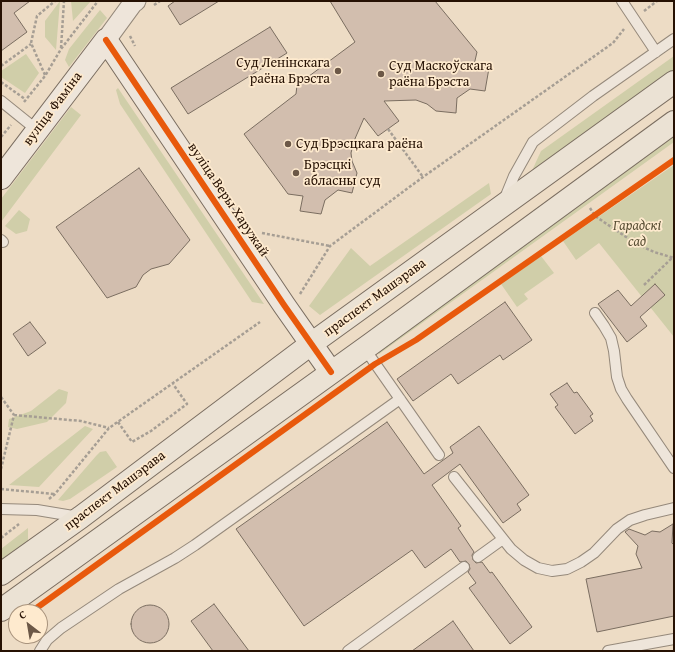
<!DOCTYPE html>
<html>
<head>
<meta charset="utf-8">
<style>
	body { margin:0 }
	#map { position:relative; width:675px; height:652px; overflow:hidden; background:#eddcc5; font-family:"Gentium Book Plus",serif }
	canvas { display:block }
	.frame { position:absolute; inset:0; border:2px solid #261103; pointer-events:none }
	.north { position:absolute; left:8px; top:604px; width:40px; height:40px; box-sizing:border-box; background:#feeace; border:1px solid #a8937d; border-radius:50%; rotate:329deg; font-size:11px; font-weight:700; line-height:16px; text-align:center; color:#261103 }
	.north::after { content:''; display:block; margin:auto; width:14px; height:18px; background:#6c5847; clip-path:polygon(50% 0,100% 100%,50% 72%,0 100%) }
</style>
</head>
<body>
<div id="map">
<canvas width="675" height="652"></canvas>
<div class="frame"></div>
<div class="north">С</div>
</div>
<script>
const context = document.querySelector('canvas').getContext('2d');
context.lineJoin = 'round';
function fillPath(path, color) { context.fillStyle = color; context.fill(path, 'evenodd'); }
const poly = rows => new Path2D(rows.map(r => 'M' + r).join(''));
function stroke(path, color, width, dash) { context.strokeStyle = color; context.lineWidth = width; context.lineCap = dash ? 'butt' : 'round'; context.setLineDash(dash || []); context.stroke(path); }
function label(font, color, halo, rows, align = 'center') {
  context.font = font + ' "Gentium Book Plus",serif'; context.lineWidth = 3.5; context.setLineDash([]); context.textBaseline = 'middle'; context.strokeStyle = halo; context.fillStyle = color; for (const [text, x, y, turn = 0] of rows) {
    context.save(); context.translate(x, y); context.rotate((+turn || 0) * Math.PI / 180); context.textAlign = isNaN(turn) ? turn : align; if (halo) context.strokeText(text, 0, 0); context.fillText(text, 0, 0); context.restore();
  }
}
fillPath(poly([
	[60,1,56,50,45,37,45,21],
	[71,1,91,1,73,21],
	[100,10,107,18,69,67,65,60,69,49],
	[26,54,39,73,25,93,1,77,1,71],
	[674,56,674,72,530,175,541,151],
	[118,88,264,304,252,302,120,104,116,90],
	[71,107,81,115,1,222,1,199],
	[674,134,674,142,379,354,376,348],
	[674,165,674,337,599,243,576,260,563,241],
	[489,183,491,194,320,315,309,306,351,248,370,266],
	[19,210,30,219,27,231,16,234,5,226],
	[541,256,554,273,524,294,528,299,517,307,501,284],
	[59,389,68,392,66,403,47,422,17,429,8,427,9,419,31,411],
	[85,426,93,429,39,487,9,485],
	[106,451,117,467,70,499,63,501,58,500,96,456,100,452],
	[28,528,28,541,1,561,1,549]
]), '#d0cea9');
const building = poly([
	[1,1,30,1,14,13,27,32,1,51,1,1],
	[175,1,219,1,180,25,168,6,175,1],
	[330,1,435,1,477,52,474,65,489,68,485,91,470,89,457,98,456,113,436,111,427,104,416,100,384,101,399,121,378,136,364,118,354,141,351,153,352,161,357,173,352,193,338,190,325,200,321,214,300,211,303,196,288,194,244,134,296,94,297,85,355,42,330,1],
	[270,27,287,53,188,114,171,88,270,27],
	[139,168,190,240,169,264,151,269,143,275,136,287,107,298,56,227,139,168],
	[655,284,665,295,640,317,647,326,627,342,598,304,618,290,631,306,655,284],
	[505,302,532,340,503,360,500,355,458,384,451,374,413,401,397,379,505,302],
	[30,322,46,343,28,356,13,334,30,322],
	[567,383,574,393,577,392,593,414,590,416,593,421,575,434,555,407,558,405,550,394,567,383],
	[387,422,424,474,453,453,450,447,479,426,529,495,517,504,521,510,503,523,460,464,432,485,461,526,458,528,474,552,472,555,473,560,476,563,482,562,490,573,492,572,532,627,510,644,469,588,476,583,468,572,470,569,469,564,466,561,460,562,451,549,425,568,412,550,304,626,236,529,387,422],
	[673,524,672,543,674,545,674,616,597,632,586,579,642,568,636,554,638,546,625,532,629,529,645,535,652,531,660,532,673,524],
	[214,604,249,651,213,651,191,621,214,604],
	'131 624a19 19 0 1 1 38 0a19 19 0 1 1-38 0Z',
	[453,621,474,651,412,651,445,627,453,621]
]);
fillPath(building, '#d2beae');
stroke(building, '#7a6d60', 1);
const lane = poly([
	[622,1,656,52],
	[1,101,37,130],
	[505,198,514,176,533,142,593,96,674,39],
	[1,240,3,242],
	[595,313,604,326,611,338,614,351,617,377,621,389,627,399,674,468],
	[365,349,439,455],
	[454,477,503,539],
	[1,509,37,510,79,517],
	[478,557,503,539,511,549,524,560,538,568,552,571,567,569,581,562,594,553,617,529,630,520,645,515,674,508],
	[40,651,47,640,61,628,119,589,175,558,195,545,400,399],
	[348,651,464,567],
	[608,651,674,639]
]);
const street = poly([
	[106,40,133,3,136,1]
]);
const secondary = poly([
	[1,178,106,40,284,305,331,372]
]);
const primary = poly([
	[1,574,81,517,311,344,674,82],
	[1,610,371,344,674,122]
]);
stroke(lane, '#95897b', 12);
stroke(street, '#95897b', 21);
stroke(secondary, '#7a6d60', 24);
stroke(primary, '#7a6d60', 24);
stroke(poly([
	[154,5,160,1],
	[644,11,657,1],
	[130,36,135,46],
	[61,48,64,1],
	[1,66,31,44],
	[45,75,31,43,37,16,55,1],
	[1,82,25,99],
	[24,102,45,76,61,49,98,1],
	[388,129,423,177],
	[1,137,11,125],
	[590,208,595,216,635,243,654,252,674,258],
	[262,233,330,246],
	[644,285,672,258],
	[300,294,330,246,423,177,613,43,624,29],
	[1,397,14,415,1,469],
	[14,415,81,421,109,428],
	[118,422,132,442,151,431,187,404,173,384],
	[1,489,54,494],
	[49,499,55,494,109,428,260,322],
	[1,538,19,524]
]), '#a69e94', 2.5, [3, 2]);
stroke(lane, '#eee5da', 10);
stroke(street, '#eee5da', 19);
stroke(secondary, '#eee5da', 22);
stroke(primary, '#ebe2d4', 22);
stroke(poly([
	[106,40,284,305,331,372],
	[31,612,375,364,416,340,674,160]
]), '#e8590c', 6);
for (const [x, y, r, color] of [
	[338,71,4,"#6c5847"],
	[381,74,4,"#6c5847"],
	[288,144,4,"#6c5847"],
	[296,173,4,"#6c5847"]
]) { const dot = new Path2D(); dot.arc(x, y, r, 0, 2 * Math.PI); context.fillStyle = color; context.fill(dot); stroke(dot, '#feeace', 1.5); }
label('14px', '#261103', '#feeace', [
	["Суд Ленінскага",330,63,"right"],
	["раёна Брэста",330,79,"right"],
	["Суд Маскоўскага",389,66],
	["раёна Брэста",389,82],
	["Суд Брэсцкага раёна",296,144],
	["Брэсцкі",304,165],
	["абласны суд",304,181]
], 'left');
label('14px', '#261103', '#feeace', [
	["вуліца Фаміна",53,109,-53],
	["вуліца Веры Харужай",228,200,56],
	["праспект Машэрава",375,298,-36],
	["праспект Машэрава",115,491,-37]
]);
label('italic 14px', '#594f35', '#feeace', [
	["Гарадскі",637,226],
	["сад",637,242]
]);
</script>
</body>
</html>
